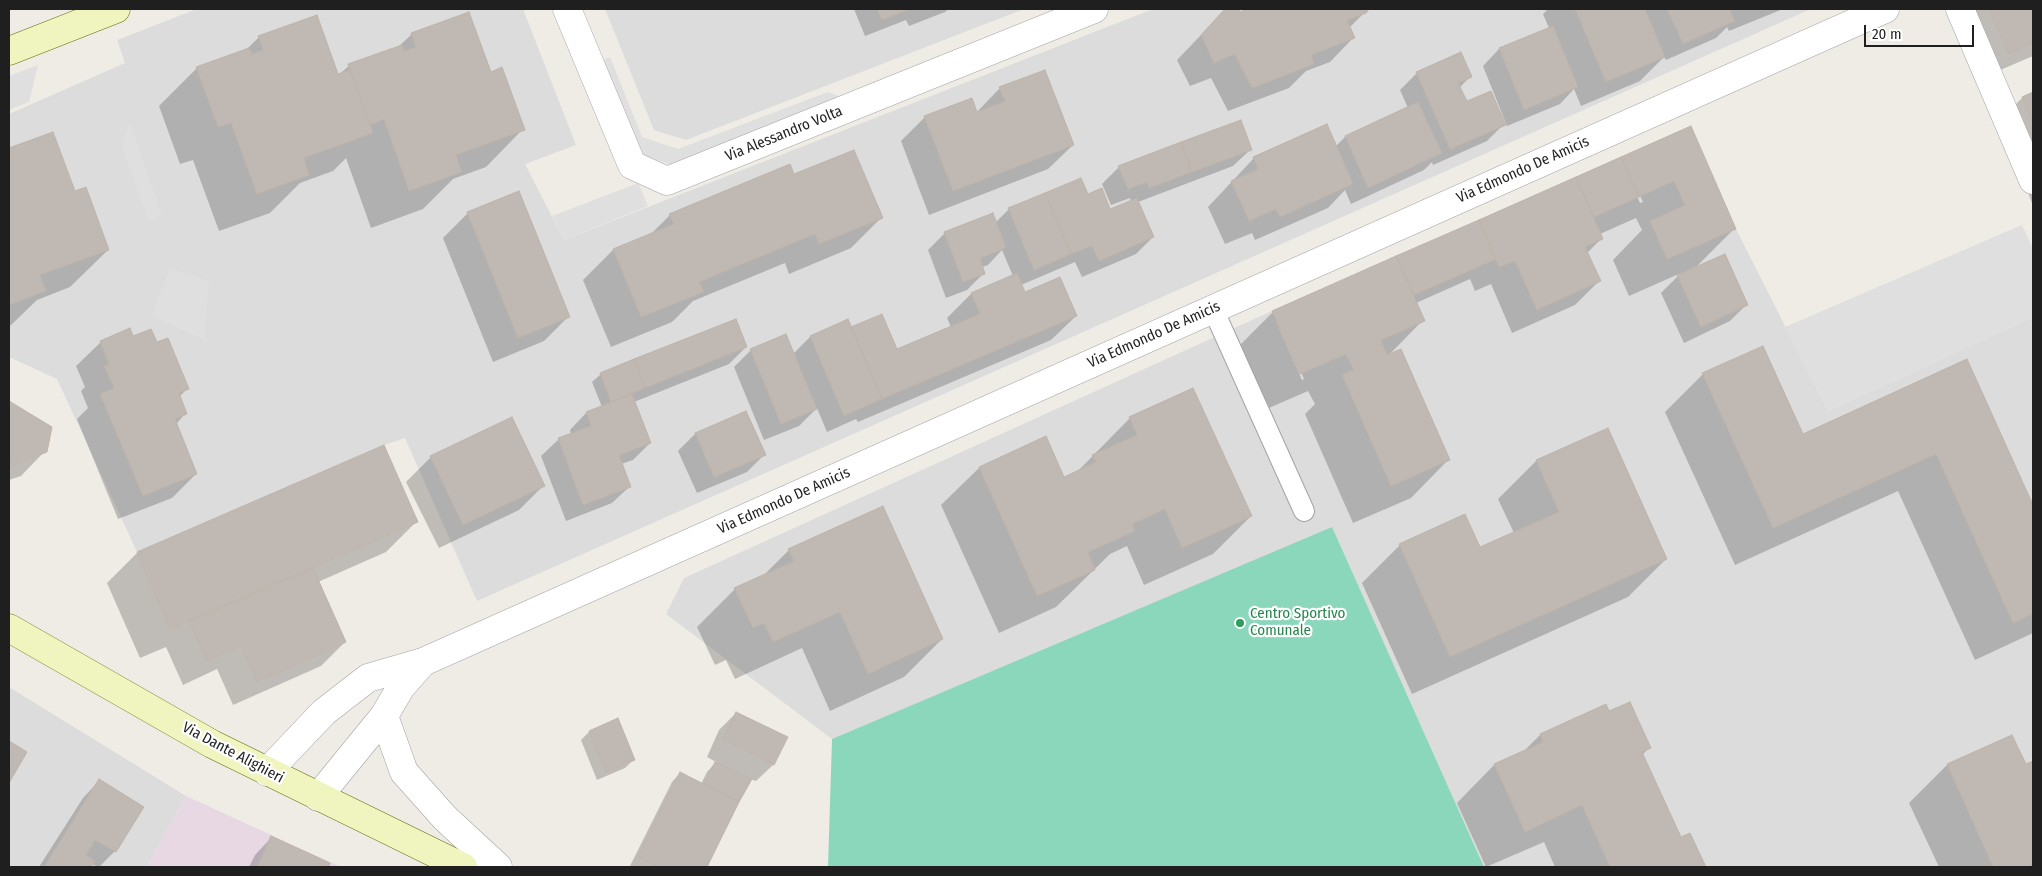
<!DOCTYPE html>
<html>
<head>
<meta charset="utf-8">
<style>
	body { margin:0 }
	#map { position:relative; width:2042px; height:876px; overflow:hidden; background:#efece6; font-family:"Fira Sans Condensed",sans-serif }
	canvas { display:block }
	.frame { position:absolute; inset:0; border:10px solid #1f1f1f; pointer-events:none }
	.scale { position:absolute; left:1864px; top:25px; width:110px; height:22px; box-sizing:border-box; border:2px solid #1f1f1f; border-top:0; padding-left:6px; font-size:15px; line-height:18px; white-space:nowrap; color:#1f1f1f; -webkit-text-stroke:4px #fff; paint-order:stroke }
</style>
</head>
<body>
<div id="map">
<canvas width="2042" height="876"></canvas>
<div class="frame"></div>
<div class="scale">20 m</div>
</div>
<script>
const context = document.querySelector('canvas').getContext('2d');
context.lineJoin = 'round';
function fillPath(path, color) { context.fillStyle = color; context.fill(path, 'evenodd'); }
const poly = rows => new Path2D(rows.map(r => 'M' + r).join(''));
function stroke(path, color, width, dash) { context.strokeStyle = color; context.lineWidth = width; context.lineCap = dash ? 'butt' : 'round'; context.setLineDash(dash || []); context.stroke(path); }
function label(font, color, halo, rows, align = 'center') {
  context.font = font + ' "Fira Sans Condensed",sans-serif'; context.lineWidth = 4.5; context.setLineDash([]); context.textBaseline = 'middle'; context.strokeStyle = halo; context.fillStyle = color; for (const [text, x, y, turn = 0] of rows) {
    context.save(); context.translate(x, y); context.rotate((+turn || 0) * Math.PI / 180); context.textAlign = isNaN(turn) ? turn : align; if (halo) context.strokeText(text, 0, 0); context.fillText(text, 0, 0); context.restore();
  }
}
fillPath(poly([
	[197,9,523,9,576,145,525,164,564,240,1153,9,1811,9,477,601,405,438,384,445,137,552,57,379,9,357,9,114,125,63,117,40],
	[605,9,1024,9,686,140,654,130],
	[1691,126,1736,229,1828,411,2033,317,2033,867,1484,867,1332,528,832,739,666,614,684,578,1272,311],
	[9,687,186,796,147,867,9,867]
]), '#dddcdc');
fillPath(poly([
	[186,796,341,867,147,867]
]), '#e7d8e4');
fillPath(poly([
	[1332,527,1484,867,828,867,832,739]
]), '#8ad7bc');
fillPath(poly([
	[610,57,642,137,678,149,828,92,845,99,675,166,634,152,597,63],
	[38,65,29,102,9,110,9,76],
	[130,123,162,215,149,222,121,145],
	[638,183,648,206,564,240,552,216],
	[2022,225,2033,249,2033,317,1828,411,1785,327],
	[170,268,209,281,205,340,151,316]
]), '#dfdfdf');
fillPath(poly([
	[854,9,948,9,945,12,909,26,906,20,865,36],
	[1226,9,1233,9,1241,14,1249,9,1368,9,1349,28,1354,37,1330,62,1306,71,1289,88,1228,111,1211,78,1190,86,1177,60],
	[1548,9,1783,9,1729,31,1727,27,1716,38,1666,60,1664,57,1640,81,1581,106,1574,89,1560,104,1507,126,1483,66,1499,49,1549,28,1543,14],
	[1962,9,2033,9,2033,56,1984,77],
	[412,34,490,73,523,129,486,167,453,179,423,209,371,228,346,158,333,171,300,183,270,213,219,231,193,160,180,164,159,106,197,68,246,50,259,37,337,76,349,66,397,48],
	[1417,73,1471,76,1459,88,1466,103,1504,124,1487,141,1433,165,1432,162,1424,170,1351,204,1345,190,1328,208,1255,240,1252,233,1225,244,1208,207,1254,158,1335,147,1345,137,1408,108,1400,90],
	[1000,88,1073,145,1048,169,929,215,901,141,925,117,976,113],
	[2033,94,2033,206,2023,179,2005,115,2022,98],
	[1690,128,1735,228,1695,268,1747,304,1730,321,1684,343,1661,293,1681,273,1629,296,1613,260,1642,230,1636,218,1600,234,1602,238,1587,253,1599,281,1575,305,1512,333,1491,284,1475,291,1470,279,1416,303,1423,320,1387,357,1448,460,1411,498,1353,523,1305,414,1315,404,1308,391,1262,411,1235,350,1273,312],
	[1627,174,1630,174,1643,202,1640,203],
	[1279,328,1281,328,1304,379,1302,380],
	[52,133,74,193,108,250,70,287,37,300,9,327,9,149],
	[1250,150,1233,166,1138,202,1153,237,1136,254,1082,277,1075,262,1021,285,1025,294,1076,316,1051,340,858,422,856,419,827,432,817,408,799,426,764,440,734,367,751,350,793,354,810,337,847,321,851,330,897,350,951,327,947,318,971,294,1013,276,1002,250,988,265,982,267,984,273,967,290,946,298,928,250,945,233,995,223,1009,209,1087,196,1110,210,1131,202,1130,198,1111,205,1102,184,1119,167],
	[793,176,881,218,851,248,789,274,785,263,693,301,672,322,611,347,583,280,613,250,650,235,670,215],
	[468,213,568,317,544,341,493,362,443,238],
	[132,338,156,343,187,389,179,397,185,414,176,424,196,474,172,498,118,519,77,419,88,408,81,391,85,387,76,366,101,342],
	[746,347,729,364,634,402,650,443,633,460,621,464,629,487,612,503,566,521,541,456,558,440,571,434,570,430,586,413,602,407,592,382,601,374],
	[1966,361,2033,508,2033,633,1975,660,1898,491,1735,565,1665,412,1703,374,1802,436],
	[9,402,50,427,45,451,21,476,9,480],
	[746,413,764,455,747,472,697,493,678,451,695,434],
	[1130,418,1251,516,1213,554,1144,585,1127,546,1110,554,1056,607,999,633,941,505,979,468,1064,478,1077,472],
	[511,419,543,486,519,510,439,548,406,482,431,457],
	[1607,430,1666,559,1628,597,1412,694,1362,583,1400,545,1479,549,1514,533,1498,499,1536,461],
	[383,446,416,522,386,552,318,582,345,642,321,666,233,705,217,669,183,685,166,647,140,658,107,583,137,553],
	[789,550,942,639,904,677,830,711,802,648,735,679,726,660,715,665,697,627,735,589,763,576],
	[736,713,786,738,773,765,756,781,750,779,706,867,630,866,672,782,680,773,701,784,707,772,716,762,707,757,719,730],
	[589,732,634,759,625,768,597,780,581,740],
	[1540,735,1650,747,1642,755,1681,838,1689,834,1705,867,1555,867,1544,842,1486,867,1457,803,1494,765,1523,752],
	[2012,736,2025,766,2033,762,2033,867,1939,867,1909,803,1947,765],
	[99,781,142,808,115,851,99,867,91,864,89,867,39,867,83,798],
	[271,838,329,864,327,867,249,867,255,855]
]), '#0003');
const building = poly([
	[877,9,910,9,882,20,877,9],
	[1225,9,1236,9,1241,12,1245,9,1369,9,1366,13,1347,20,1355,38,1311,55,1314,64,1252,88,1235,54,1214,63,1201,35,1225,9],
	[1575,9,1645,9,1665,57,1606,82,1575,9],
	[1667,9,1729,9,1735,21,1683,44,1667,9],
	[1989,9,2033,9,2033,43,2009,54,1989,9],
	[469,12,491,72,502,67,525,130,456,155,462,172,409,191,384,119,370,125,348,64,402,45,404,51,416,47,411,33,469,12],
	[317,15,338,74,350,70,373,133,304,158,309,175,257,194,231,123,218,127,196,67,249,48,252,54,263,50,258,36,317,15],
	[1553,26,1578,87,1524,110,1499,48,1553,26],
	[1461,52,1472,77,1458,83,1467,101,1491,91,1506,125,1450,149,1416,72,1461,52],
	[1045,70,1074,145,953,191,924,116,972,98,977,112,1005,101,999,87,1045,70],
	[2033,92,2033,124,2022,97,2033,92],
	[1418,102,1442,153,1368,188,1345,136,1418,102],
	[1241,120,1252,150,1192,172,1181,142,1241,120],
	[1327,124,1353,184,1280,217,1276,209,1249,221,1231,181,1258,169,1253,157,1327,124],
	[1691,126,1736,229,1667,259,1650,221,1685,205,1674,181,1639,197,1621,157,1691,126],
	[53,132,75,191,86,187,109,250,40,275,46,291,9,305,9,148,53,132],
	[1181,142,1192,172,1149,188,1147,182,1128,189,1118,166,1181,142],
	[854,150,883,218,819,244,815,234,699,282,704,292,641,317,613,249,674,224,669,214,790,164,794,174,854,150],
	[1621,157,1639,197,1594,217,1576,177,1621,157],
	[1576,177,1603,239,1585,247,1601,281,1537,310,1515,261,1499,267,1479,220,1576,177],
	[1081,178,1088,194,1102,188,1110,209,1137,198,1154,237,1099,261,1092,246,1071,254,1045,193,1081,178],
	[519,191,570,317,518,338,467,212,519,191],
	[1045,193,1071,254,1034,270,1008,208,1045,193],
	[993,213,1006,248,980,258,985,274,963,282,944,232,993,213],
	[1479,220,1496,259,1414,295,1396,256,1479,220],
	[1725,254,1748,305,1701,327,1677,275,1725,254],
	[1396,256,1425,321,1381,340,1387,355,1401,349,1450,460,1391,486,1342,375,1354,370,1346,354,1300,374,1272,311,1396,256],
	[1017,273,1025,292,1060,277,1077,316,882,399,851,327,882,314,897,349,980,314,971,293,1017,273],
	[736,319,747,347,645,388,634,359,736,319],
	[848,319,882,399,844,416,810,336,848,319],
	[130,328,133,336,151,329,157,342,168,338,189,389,179,393,187,414,175,419,197,474,143,496,100,394,114,388,104,366,109,364,100,341,130,328],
	[786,334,817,409,781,424,750,349,786,334],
	[1763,346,1803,434,1967,359,2033,505,2033,614,2013,623,1936,454,1773,528,1702,373,1763,346],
	[634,359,645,388,611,402,600,373,634,359],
	[1193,388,1252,516,1182,548,1165,509,1132,524,1135,531,1088,552,1095,570,1037,596,979,467,1046,436,1064,477,1096,462,1092,455,1137,435,1129,417,1193,388],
	[632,394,651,443,619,455,631,487,583,505,558,438,591,426,586,412,632,394],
	[9,401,52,427,47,452,9,467,9,401],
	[746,411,766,455,714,477,695,433,746,411],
	[512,417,545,486,463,525,430,456,512,417],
	[1608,428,1667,559,1450,657,1399,544,1465,514,1480,547,1559,512,1536,460,1608,428],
	[384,445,418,522,170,629,137,552,384,445],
	[883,506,943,639,868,674,840,612,773,642,764,623,753,628,734,588,794,561,788,549,883,506],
	[313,568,346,642,257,682,241,646,207,661,189,621,313,568],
	[1630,702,1651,748,1642,752,1681,837,1690,833,1706,867,1610,867,1582,805,1525,832,1494,764,1543,742,1540,734,1606,704,1609,711,1630,702],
	[736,712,788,737,774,765,723,740,736,712],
	[618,718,635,760,606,772,589,731,618,718],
	[2012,735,2026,764,2033,761,2033,864,2026,867,1993,867,1947,764,2012,735],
	[9,741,27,752,9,783,9,741],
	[715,762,752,779,739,802,704,784,715,762],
	[680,772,739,802,707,867,657,867,638,857,680,772],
	[99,779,144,807,116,852,95,840,86,855,95,861,91,867,44,867,99,779],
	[271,836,330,863,329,867,257,867,271,836]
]);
fillPath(building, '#bfb8b3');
stroke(building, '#bfb4a9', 1);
const lane = poly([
	[1213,309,1304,511]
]);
const street = poly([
	[567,9,632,165,667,181,1094,9],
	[1960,9,2033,180],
	[384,716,404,772,445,818,498,867],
	[267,772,324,712,368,678,423,662,1885,9],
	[318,797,384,716,401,687,423,662]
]);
const secondary = poly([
	[9,51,116,9],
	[9,628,212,744,463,867]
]);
stroke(lane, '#a3a3a3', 22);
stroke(street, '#a3a3a3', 29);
stroke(secondary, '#616e0e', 29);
stroke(lane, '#fff', 20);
stroke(street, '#fff', 28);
stroke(secondary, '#f0f4be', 28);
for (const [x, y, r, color] of [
	[1240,623,5,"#2e9e5b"]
]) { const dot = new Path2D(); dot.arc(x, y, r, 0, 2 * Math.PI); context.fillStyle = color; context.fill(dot); stroke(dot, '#fff', 2); }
label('15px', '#1f1f1f', '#fff', [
	["Via Alessandro Volta",784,134,-22],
	["Via Edmondo De Amicis",1523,170,-24],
	["Via Edmondo De Amicis",1154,335,-24],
	["Via Edmondo De Amicis",784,501,-24],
	["Via Dante Alighieri",233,753,28]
]);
label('15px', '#27864d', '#fff', [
	["Centro Sportivo",1250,614],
	["Comunale",1250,631]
], 'left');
</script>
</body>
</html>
